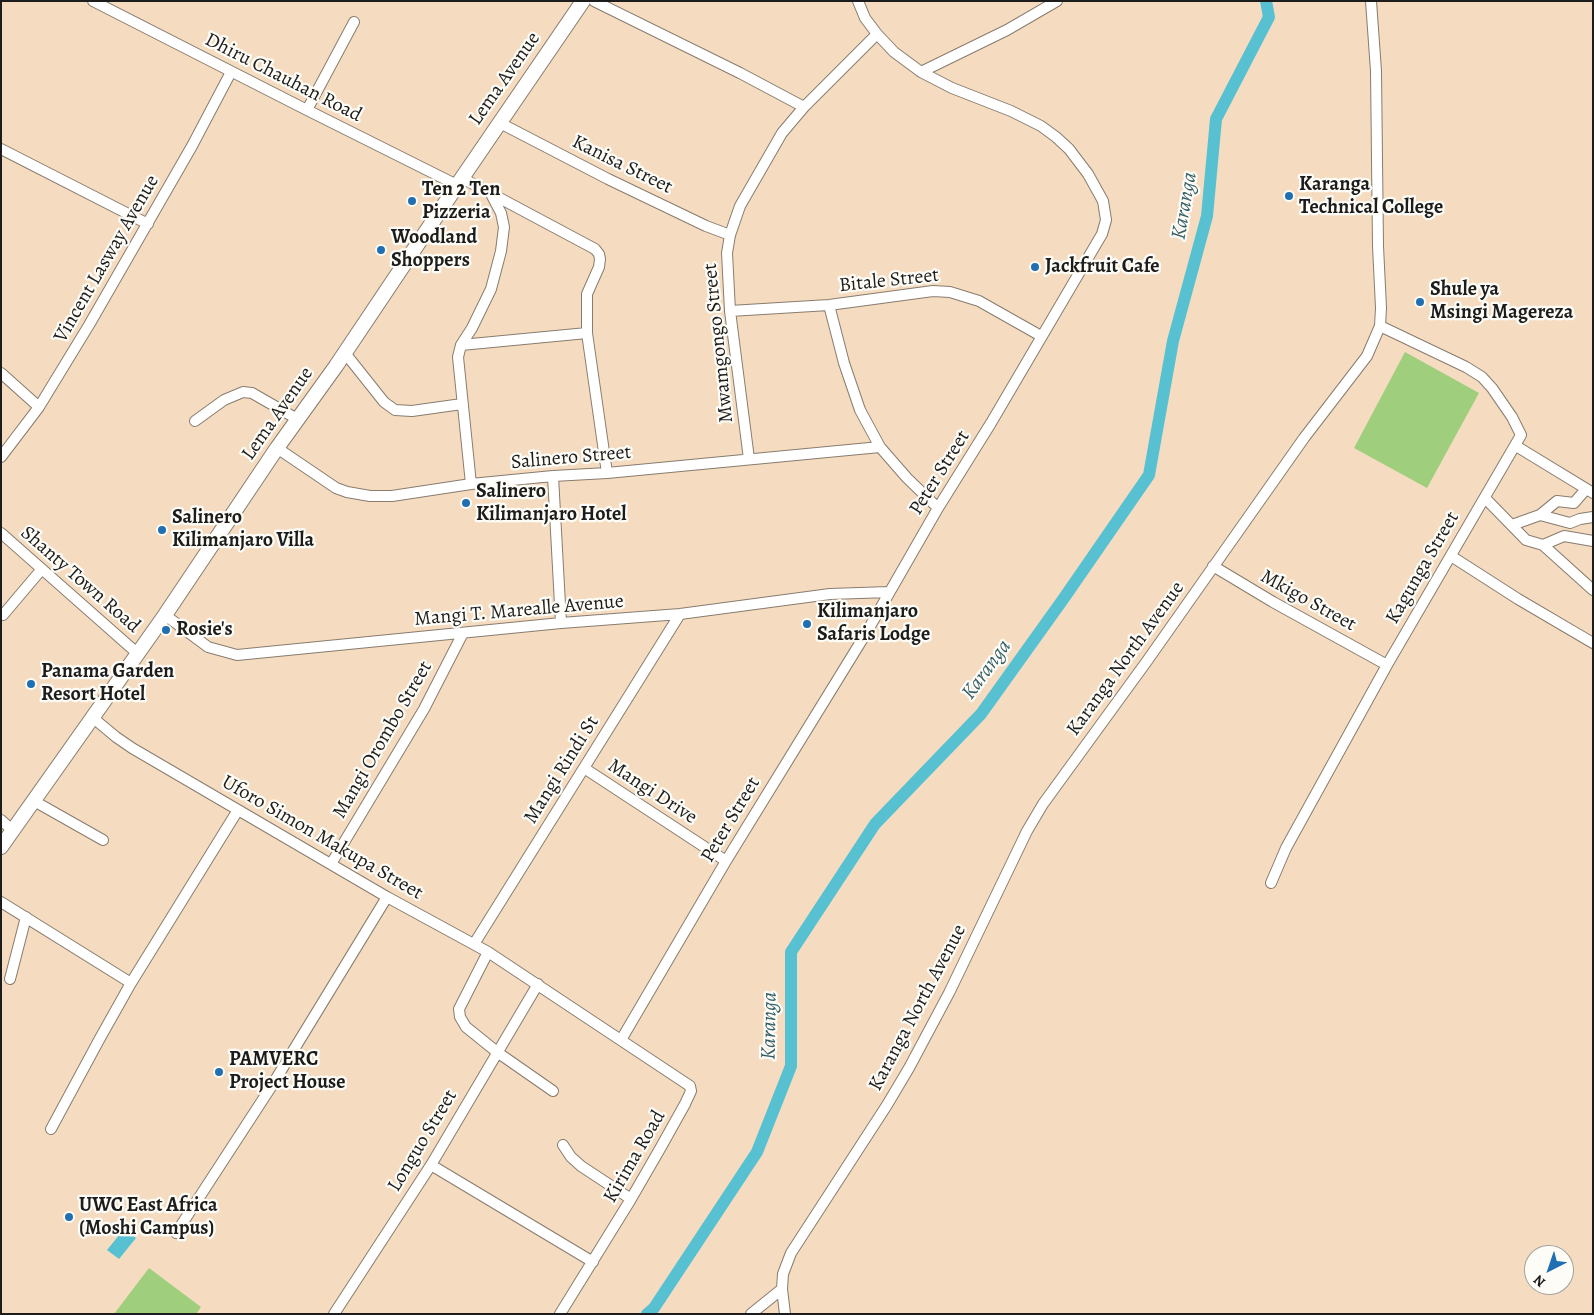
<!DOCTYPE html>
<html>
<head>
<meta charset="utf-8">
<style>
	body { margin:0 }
	#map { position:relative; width:1594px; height:1315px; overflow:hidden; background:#f5dcc0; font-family:Alegreya,serif }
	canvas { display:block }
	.frame { position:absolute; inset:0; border:2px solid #1c1c1c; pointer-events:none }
	.north { position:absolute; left:1524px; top:1245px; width:50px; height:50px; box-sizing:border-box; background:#fdfcf7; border:1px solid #a3a29f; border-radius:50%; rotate:221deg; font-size:14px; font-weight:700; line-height:20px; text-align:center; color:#1c1c1c }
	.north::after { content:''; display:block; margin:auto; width:18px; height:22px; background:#1f6fb2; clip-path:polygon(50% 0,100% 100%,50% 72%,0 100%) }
</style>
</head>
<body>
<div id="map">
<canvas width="1594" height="1315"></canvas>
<div class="frame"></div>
<div class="north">N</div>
</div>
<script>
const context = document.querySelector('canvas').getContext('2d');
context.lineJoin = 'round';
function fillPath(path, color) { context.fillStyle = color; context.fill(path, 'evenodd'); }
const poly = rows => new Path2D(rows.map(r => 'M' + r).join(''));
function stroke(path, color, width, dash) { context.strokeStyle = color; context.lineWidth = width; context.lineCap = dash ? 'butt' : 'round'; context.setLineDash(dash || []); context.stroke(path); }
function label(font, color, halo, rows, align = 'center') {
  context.font = font + ' Alegreya,serif'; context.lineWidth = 4.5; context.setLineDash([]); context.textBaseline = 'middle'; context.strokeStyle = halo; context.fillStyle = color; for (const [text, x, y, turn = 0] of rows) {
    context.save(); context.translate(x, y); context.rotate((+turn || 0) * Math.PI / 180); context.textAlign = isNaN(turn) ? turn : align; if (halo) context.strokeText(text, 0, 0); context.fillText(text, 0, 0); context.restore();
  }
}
fillPath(poly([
	[1405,352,1479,393,1427,488,1354,448],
	[149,1268,201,1307,196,1314,114,1314]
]), '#9fce7d');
fillPath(poly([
	[124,1229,136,1238,119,1259,107,1250]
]), '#57c1d2');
stroke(poly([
	[647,1314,654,1308,757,1152,791,1066,791,952,875,824,981,714,1064,598,1149,475,1173,341,1207,216,1216,119,1269,17,1266,1]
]), '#57c1d2', 12);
const minor = poly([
	[93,1,307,110,457,185],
	[594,1,740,73,804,107],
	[921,72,1007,30,1057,1],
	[307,110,354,22],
	[500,123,608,179,706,226,730,235],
	[1,149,148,224],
	[462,178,595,249,599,254,600,259,599,267,587,294,587,333,607,473],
	[829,305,844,363,860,410,880,447,907,478,938,508],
	[730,311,829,305,933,291,950,292,979,301,1041,336],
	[461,345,587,333],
	[345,353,384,402,395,410,412,411,462,404],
	[1,373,39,407],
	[195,421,224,400,243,392,252,393,299,420],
	[1516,446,1593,493],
	[277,448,336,488,347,492,370,496,392,496,471,484,553,476,607,473,880,447],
	[1,457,39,407,89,325,192,146,231,72],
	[749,459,730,311,727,253,730,235,740,206,782,133,804,107,877,34],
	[553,476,561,623],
	[471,484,458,357,461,345,472,328,491,289,501,251,504,227,501,213,491,194],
	[1485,498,1526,540,1543,545,1593,590],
	[1540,515,1557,501,1574,503,1586,489],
	[1512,525,1540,515,1570,523,1580,519,1593,517],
	[1,533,137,653],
	[1543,545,1564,536,1593,541],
	[1451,556,1518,599,1593,643],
	[1213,566,1273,602,1387,665],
	[3,615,41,570],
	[165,615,208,647,237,655,561,623,680,614,830,594,889,592],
	[92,717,116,737,132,748,387,897,488,952,690,1086,691,1091,685,1104,661,1147,631,1199,560,1314],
	[584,768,726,861],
	[34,801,103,840],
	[1,820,12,830],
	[331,864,424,709,463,633],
	[1271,883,1286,848,1387,665,1521,435,1512,417,1492,388,1482,377,1466,367,1380,326],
	[1,902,131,983],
	[474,944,680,614],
	[488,952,459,1009,460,1017,466,1027,497,1052,553,1091],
	[10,979,26,917],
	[621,1040,726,861,865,635,938,508,991,423,1102,234,1106,220,1103,201,1088,174,1069,149,1056,137,1041,126,1011,111,952,88,921,72,894,52,877,34,865,18,858,1],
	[51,1129,99,1040,131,983,238,810],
	[563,1145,571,1157,581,1166,631,1199],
	[431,1165,593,1262],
	[176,1233,271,1087,387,897],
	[334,1314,431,1165,538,984],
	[751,1314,782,1289],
	[785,1314,782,1289,783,1274,791,1253,887,1105,909,1068,949,993,1027,831,1043,804,1147,661,1304,438,1367,356,1380,326,1381,308,1378,246,1376,71,1371,1]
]);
const major = poly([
	[1,847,165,615,277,448,336,366,462,178,583,1]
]);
stroke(minor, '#887c6e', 12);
stroke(major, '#887c6e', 16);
stroke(minor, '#fff', 10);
stroke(major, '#fff', 14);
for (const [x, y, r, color] of [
	[1289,196,5,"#1f6fb2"],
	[412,201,5,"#1f6fb2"],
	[381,250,5,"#1f6fb2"],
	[1035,267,5,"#1f6fb2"],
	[1420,302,5,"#1f6fb2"],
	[466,503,5,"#1f6fb2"],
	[162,530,5,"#1f6fb2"],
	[807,624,5,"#1f6fb2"],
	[166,630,5,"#1f6fb2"],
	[31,684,5,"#1f6fb2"],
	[219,1072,5,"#1f6fb2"],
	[69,1217,5,"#1f6fb2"]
]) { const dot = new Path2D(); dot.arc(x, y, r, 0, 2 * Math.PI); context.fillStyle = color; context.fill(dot); stroke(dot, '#fdfcf7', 2); }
label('20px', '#1c1c1c', '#fdfcf7', [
	["Dhiru Chauhan Road",283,78,27],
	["Lema Avenue",505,79,-55],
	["Kanisa Street",622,165,26],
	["Vincent Lasway Avenue",107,259,-60],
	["Bitale Street",889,281,-6],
	["Mwamgongo Street",719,343,-96],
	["Lema Avenue",278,414,-55],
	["Salinero Street",571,458,-5],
	["Peter Street",940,473,-58],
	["Kagunga Street",1423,568,-60],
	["Shanty Town Road",80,580,41],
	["Mkigo Street",1308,601,29],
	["Mangi T. Marealle Avenue",519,611,-5],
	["Karanga North Avenue",1126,659,-54],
	["Mangi Orombo Street",383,740,-60],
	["Mangi Rindi St",562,770,-58],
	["Mangi Drive",652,792,33],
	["Peter Street",731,820,-59],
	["Uforo Simon Makupa Street",322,838,30],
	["Karanga North Avenue",918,1008,-62],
	["Longuo Street",423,1141,-59],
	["Kirima Road",635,1157,-60]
]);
label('bold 20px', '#1c1c1c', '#fdfcf7', [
	["Karanga",1299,185],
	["Technical College",1299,208],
	["Ten 2 Ten",422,190],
	["Pizzeria",422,213],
	["Woodland",391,238],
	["Shoppers",391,261],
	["Jackfruit Cafe",1045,267],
	["Shule ya",1430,290],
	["Msingi Magereza",1430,313],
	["Salinero",476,492],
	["Kilimanjaro Hotel",476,515],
	["Salinero",172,518],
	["Kilimanjaro Villa",172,541],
	["Kilimanjaro",817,612],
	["Safaris Lodge",817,635],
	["Rosie's",176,630],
	["Panama Garden",41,672],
	["Resort Hotel",41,695],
	["PAMVERC",229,1060],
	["Project House",229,1083],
	["UWC East Africa",79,1206],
	["(Moshi Campus)",79,1229]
], 'left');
label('italic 21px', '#345e65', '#fdfcf7', [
	["Karanga",1185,206,-80],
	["Karanga",987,670,-54],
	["Karanga",770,1026,-89]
]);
</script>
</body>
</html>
